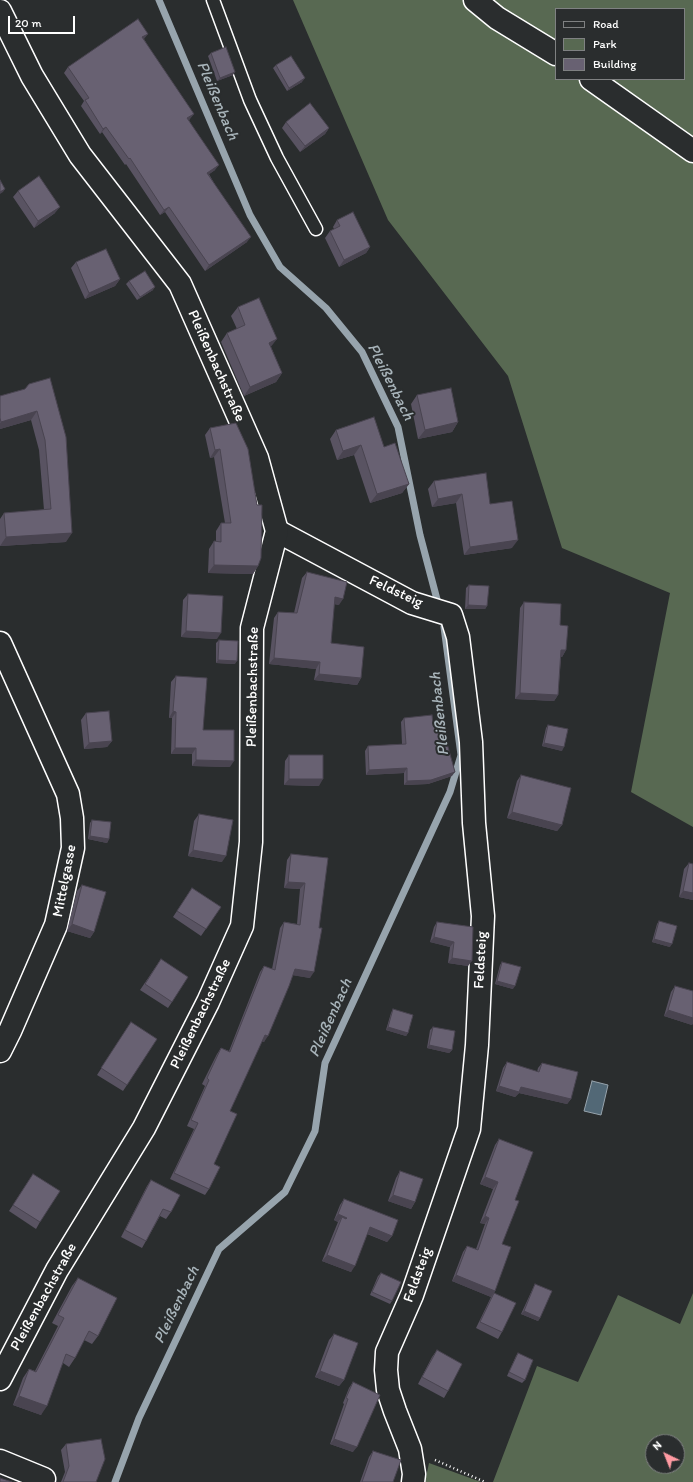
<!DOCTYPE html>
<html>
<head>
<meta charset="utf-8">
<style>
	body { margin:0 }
	#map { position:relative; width:693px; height:1482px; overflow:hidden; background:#2a2d2e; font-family:Itim,sans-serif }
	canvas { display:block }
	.legend { position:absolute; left:555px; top:8px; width:130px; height:72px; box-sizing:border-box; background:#2a2d2e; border:1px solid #7f8182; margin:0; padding:5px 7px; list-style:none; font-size:12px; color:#fff }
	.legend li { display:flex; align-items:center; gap:8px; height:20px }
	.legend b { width:20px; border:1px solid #7f8182 }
	.north { position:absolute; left:645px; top:1434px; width:40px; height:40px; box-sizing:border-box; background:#2a2d2e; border:1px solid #7f8182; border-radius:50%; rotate:317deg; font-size:11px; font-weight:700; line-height:16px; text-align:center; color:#fff }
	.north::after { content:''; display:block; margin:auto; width:14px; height:18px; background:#ff9aa2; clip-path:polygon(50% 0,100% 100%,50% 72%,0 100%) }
	.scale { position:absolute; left:8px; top:16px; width:67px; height:18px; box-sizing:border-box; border:2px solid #fff; border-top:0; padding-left:5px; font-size:12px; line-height:14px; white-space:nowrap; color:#fff; -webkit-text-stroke:3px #2a2d2e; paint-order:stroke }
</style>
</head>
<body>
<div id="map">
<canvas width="693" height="1482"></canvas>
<ul class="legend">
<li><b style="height:5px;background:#2a2d2e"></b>Road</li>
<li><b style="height:11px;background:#586952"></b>Park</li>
<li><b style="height:11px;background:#686172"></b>Building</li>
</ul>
<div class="north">N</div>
<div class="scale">20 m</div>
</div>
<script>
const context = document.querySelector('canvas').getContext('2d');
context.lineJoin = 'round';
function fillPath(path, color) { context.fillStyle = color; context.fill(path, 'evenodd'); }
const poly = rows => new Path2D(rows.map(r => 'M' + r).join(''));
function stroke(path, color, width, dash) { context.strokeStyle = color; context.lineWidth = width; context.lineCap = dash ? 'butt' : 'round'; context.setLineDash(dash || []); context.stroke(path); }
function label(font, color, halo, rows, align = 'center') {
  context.font = font + ' Itim,sans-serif'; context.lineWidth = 4; context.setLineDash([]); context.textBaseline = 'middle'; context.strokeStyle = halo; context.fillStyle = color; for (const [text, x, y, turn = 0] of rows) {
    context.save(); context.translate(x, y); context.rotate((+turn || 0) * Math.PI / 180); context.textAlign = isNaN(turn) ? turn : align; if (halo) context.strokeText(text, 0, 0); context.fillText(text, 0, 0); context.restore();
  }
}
fillPath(poly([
	[293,0,693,0,693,827,631,792,670,593,562,548,508,376,388,220],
	[556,9,684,9,684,79,556,79],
	[693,1293,693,1482,493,1482,537,1366,578,1382,618,1295,680,1324],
	[653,1442,677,1442,677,1466,653,1466],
	[429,1463,481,1482,425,1482]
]), '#586952');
const water = poly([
	[592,1081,608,1085,601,1115,584,1111,592,1081]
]);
fillPath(water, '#526876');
stroke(water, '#97a4ad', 1);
stroke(poly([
	[159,0,250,215,280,267,326,308,362,352,398,427,420,535,439,607],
	[115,1482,139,1418,219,1249,285,1192,315,1131,325,1063,450,792,461,755,444,627]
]), '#97a4ad', 7);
const service = poly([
	[213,0,250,100,277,158,316,229]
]);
const minor = poly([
	[475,0,497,18,556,54],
	[591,79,693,151],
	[277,531,412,603,451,615,458,637,471,742,474,823,483,916,477,1045,469,1129,412,1295,387,1352,386,1370,388,1390,395,1411,410,1449,414,1474,413,1482],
	[0,643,68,794,72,818,73,848,56,925,10,1031,0,1051],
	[0,1461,44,1479]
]);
const tertiary = poly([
	[0,11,32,76,80,155,180,284,257,458,277,531,252,628,251,842,242,926,208,1002,144,1128,57,1270,0,1379]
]);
stroke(service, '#fff', 15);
stroke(minor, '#fff', 25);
stroke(tertiary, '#fff', 25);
stroke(poly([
	[435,1460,485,1482]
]), '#fff', 2.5, [1, 3]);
stroke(service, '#2a2d2e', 12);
stroke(minor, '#2a2d2e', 22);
stroke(tertiary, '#2a2d2e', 22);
fillPath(poly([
	[144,39,190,119,189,120,215,170,209,174,247,242,205,271,165,212,160,215,126,164,125,165,102,132,100,134,81,106,84,101,64,73,68,67],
	[211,53,233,75,217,81,208,56],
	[276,65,302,82,287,91,273,68],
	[286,122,329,128,325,134,300,152,282,128],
	[18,191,55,213,34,228,13,197],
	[337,220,370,247,366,253,339,267,325,238,330,231,334,229,333,227],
	[76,262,120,279,115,286,85,299,71,268],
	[129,281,153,290,137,300,126,284],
	[238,307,271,347,282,373,276,382,244,396,221,342,227,333,237,329,231,316],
	[50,378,66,542,0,546,0,519,4,513,44,510,39,450,31,420,0,429,0,396,25,389],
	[417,395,458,422,452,432,418,439,411,404],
	[236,423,258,566,253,574,208,573,209,549,214,541,216,541,216,531,221,523,225,523,214,457,210,458,205,435,210,428],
	[336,430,384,447,409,484,402,493,370,503,354,455,337,460,330,439],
	[434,481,490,504,512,548,464,555,456,503,432,507,428,489],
	[307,572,339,605,334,604,331,643,361,678,357,685,314,680,316,669,269,664,274,618,278,612,294,613,302,578],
	[469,585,487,606,485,609,465,609,466,588],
	[188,594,217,639,181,637,183,600],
	[524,602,560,625,566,650,562,657,561,657,558,695,554,701,515,699,520,608],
	[219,640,235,664,216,663,216,643],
	[176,676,203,730,230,767,192,766,192,754,171,754,172,718,169,718,171,682],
	[86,713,112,741,107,747,84,749,81,720],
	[404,718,433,724,452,776,428,784,404,785,404,773,366,775,365,751,368,746,402,744,401,722],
	[548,725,562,751,542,746,546,728],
	[289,755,319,786,284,785,285,761],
	[521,775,562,825,557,831,507,818,517,781],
	[199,814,222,862,188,856,194,821],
	[92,820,109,839,107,843,88,839,90,823],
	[291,854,328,858,310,978,293,975,264,1042,262,1041,230,1111,214,1164,209,1189,205,1195,170,1179,194,1129,187,1126,205,1086,202,1084,217,1054,221,1048,229,1051,260,972,264,966,272,969,280,928,284,922,297,924,300,889,284,888,287,860],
	[689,863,693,900,679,897,684,869],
	[82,885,94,932,90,938,67,931,77,891],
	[192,888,221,907,201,936,173,917],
	[659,921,670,947,652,942,657,924],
	[437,922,473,927,468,966,448,963,450,947,430,942,434,927],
	[161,959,172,1002,168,1008,140,990],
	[502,962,513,989,495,984,500,965],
	[675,986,692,1025,664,1016,671,992],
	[393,1009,408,1033,406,1036,386,1030,391,1013],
	[131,1022,127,1085,123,1091,97,1075],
	[433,1027,452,1050,449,1053,427,1048,430,1030],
	[507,1062,537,1072,538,1068,542,1063,571,1099,567,1104,519,1093,515,1097,496,1091,503,1068],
	[499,1139,515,1200,502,1244,495,1291,494,1293,502,1332,498,1339,476,1328,491,1297,452,1281,463,1252,467,1246,476,1249,485,1224,480,1223,493,1189,480,1184,495,1145],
	[400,1171,415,1202,411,1209,388,1201,396,1178],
	[33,1174,40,1222,36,1229,9,1211],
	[151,1180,171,1212,166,1219,160,1216,146,1241,142,1248,121,1237,147,1186],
	[344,1199,392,1236,387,1242,367,1234,351,1272,322,1261,338,1222,334,1220,340,1205],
	[381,1273,392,1301,390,1304,370,1295,378,1276],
	[78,1278,98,1336,92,1344,84,1340,75,1358,69,1367,63,1363,41,1415,13,1405,23,1378,29,1369,35,1371,58,1326,52,1323,72,1286],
	[535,1284,540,1318,538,1321,521,1314,533,1288],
	[334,1334,344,1380,339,1386,315,1377,329,1340],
	[437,1350,448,1391,444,1398,418,1384,432,1357],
	[518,1353,525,1380,522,1383,507,1376,516,1356],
	[353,1382,353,1452,330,1444,344,1404,343,1403,349,1388],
	[66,1444,96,1482,61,1482,65,1472,61,1450],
	[373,1451,393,1482,360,1482,369,1457]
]), '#595362');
fillPath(poly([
	[148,34,144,39,139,43,142,37],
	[235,72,233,75,217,81,220,78],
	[305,78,302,82,287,91,289,88],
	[194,114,190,119,184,124,187,118],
	[106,127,102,132,100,134,103,129],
	[329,128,325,134,300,152,305,146],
	[219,165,215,170,204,178,207,173],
	[5,189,3,192,0,194,0,192],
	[60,207,55,213,34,228,38,221],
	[169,207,165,212,160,215,164,210],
	[251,237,247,242,205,271,209,265],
	[370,247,366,253,339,267,344,260],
	[120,279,115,286,85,299,89,293],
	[155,287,153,290,137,300,140,297],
	[277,339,270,348,269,343],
	[282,373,276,382,244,396,250,387],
	[37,411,31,420,0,429,0,423,1,422],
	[458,422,452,432,418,439,425,430],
	[361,445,354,455,337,460,343,451],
	[220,449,214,457,210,458,215,450],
	[409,484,402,493,370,503,377,494],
	[462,494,456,503,432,507,438,499],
	[72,533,66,542,0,546,6,537],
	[518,540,512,548,464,555,470,547],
	[214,565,258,566,253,574,208,573],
	[335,597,343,599,339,605,330,603],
	[468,605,487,606,485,609,465,609],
	[186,631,221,633,217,639,181,637],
	[561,650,566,650,562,657,557,656],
	[274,658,320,662,316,669,269,664],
	[218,660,237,661,235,664,216,663],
	[319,674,361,678,357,685,314,680],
	[520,693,558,695,554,701,515,699],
	[173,711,176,712,172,718,169,718],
	[112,741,107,747,84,749,89,743],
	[544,743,564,747,562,751,542,746],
	[175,748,196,748,192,754,171,754],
	[196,760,234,761,230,767,192,766],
	[407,768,404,773,366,775,369,770],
	[455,772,452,776,428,784,404,785,407,781],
	[289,779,323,779,319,786,284,785],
	[512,812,562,825,557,831,507,818],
	[90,836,109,839,107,843,88,839],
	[193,850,226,856,222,862,188,856],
	[288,882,305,883,300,889,284,888],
	[683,891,693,893,693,900,679,897],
	[72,924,94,932,90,938,67,931],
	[434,937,454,942,450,947,430,942],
	[654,939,672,944,670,947,652,942],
	[452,958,472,961,468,966,448,963],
	[295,969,314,972,310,978,291,975],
	[497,981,515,986,513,989,495,984],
	[668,1010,693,1018,693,1024,692,1025,664,1016],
	[388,1027,408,1033,406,1036,386,1030],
	[265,1035,268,1036,264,1042,261,1041],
	[429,1045,452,1050,449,1053,427,1048],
	[499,1086,521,1087,571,1099,567,1104,519,1093,515,1097,496,1091],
	[485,1177,498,1182,493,1189,480,1184],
	[393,1195,415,1202,411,1209,388,1201],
	[338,1214,347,1218,343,1224,342,1217,338,1222,334,1220],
	[485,1216,489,1218,485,1224,480,1223],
	[370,1227,392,1236,387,1242,366,1233],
	[327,1255,355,1266,351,1272,322,1261],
	[456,1275,495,1291,491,1297,452,1281],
	[524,1311,540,1318,538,1321,521,1314],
	[320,1371,344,1380,339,1386,315,1377],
	[19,1396,47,1406,41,1415,13,1405],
	[334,1439,357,1447,353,1452,330,1444]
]), '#494450');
const building = poly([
	[138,19,148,34,142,37,194,114,187,118,219,165,207,173,251,237,209,265,169,207,164,210,130,158,129,159,106,127,103,129,85,100,89,98,68,67,138,19],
	[226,47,235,72,220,78,211,53,226,47],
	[291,56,305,78,289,88,276,65,291,56],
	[310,103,329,128,305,146,286,122,310,103],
	[39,176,60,207,38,221,18,191,39,176],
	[0,180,5,189,0,192,0,180],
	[353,212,370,247,344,260,330,231,340,226,337,220,353,212],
	[106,249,120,279,89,293,76,262,106,249],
	[145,271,155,287,140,297,129,281,145,271],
	[259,298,277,339,269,343,282,373,250,387,227,333,245,325,238,307,259,298],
	[50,378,66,437,72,533,6,537,4,513,51,509,45,440,37,411,1,422,0,418,0,396,25,389,29,384,50,378],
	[451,388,458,422,425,430,417,395,451,388],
	[374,417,384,447,395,443,409,484,377,494,361,445,343,451,336,430,374,417],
	[236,423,248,449,257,505,262,505,261,558,258,566,214,565,214,541,221,542,221,523,231,523,220,449,215,450,210,428,236,423],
	[486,473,490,504,512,501,518,540,470,547,462,494,438,499,434,481,486,473],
	[307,572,347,582,343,599,335,597,331,643,364,647,361,678,319,674,320,662,274,658,278,612,297,613,307,572],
	[469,585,489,586,487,606,468,605,469,585],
	[188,594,223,596,221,633,186,631,188,594],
	[524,602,561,604,560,625,568,626,566,650,561,650,558,695,520,693,524,602],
	[219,640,238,641,237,661,218,660,219,640],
	[176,676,207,678,203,730,234,730,234,761,196,760,196,748,175,748,176,712,173,711,176,676],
	[109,711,112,741,89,743,86,713,109,711],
	[432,715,433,724,441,722,455,772,431,780,407,781,407,768,369,770,368,746,406,744,404,718,432,715],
	[548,725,568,729,564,747,544,743,548,725],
	[289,755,323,755,323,779,289,779,289,755],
	[521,775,571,788,562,825,512,812,521,775],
	[199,814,233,820,226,856,193,850,199,814],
	[92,820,111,822,109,839,90,836,92,820],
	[291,854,328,858,319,928,322,928,314,972,295,969,289,986,268,1036,265,1035,230,1111,237,1114,214,1164,220,1167,209,1189,174,1173,198,1123,191,1120,209,1080,207,1078,221,1048,230,1052,264,966,275,970,284,922,300,925,305,883,288,882,291,854],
	[689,863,693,864,693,893,683,891,689,863],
	[82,885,106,892,94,932,72,924,82,885],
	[192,888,221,907,206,929,177,911,192,888],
	[659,921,677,926,672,944,654,939,659,921],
	[437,922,473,927,472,961,452,958,454,942,434,937,437,922],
	[161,959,188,977,172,1002,145,984,161,959],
	[502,962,521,967,515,986,497,981,502,962],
	[675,986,693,991,693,1018,668,1010,675,986],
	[393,1009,413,1015,408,1033,388,1027,393,1009],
	[131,1022,157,1039,127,1085,101,1068,131,1022],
	[433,1027,455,1031,452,1050,429,1045,433,1027],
	[507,1062,539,1072,542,1063,578,1072,571,1099,521,1087,519,1092,499,1086,507,1062],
	[499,1139,533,1152,515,1200,519,1201,502,1244,511,1247,495,1291,456,1275,467,1246,478,1250,489,1218,485,1216,498,1182,485,1177,499,1139],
	[400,1171,423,1179,415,1202,393,1195,400,1171],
	[33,1174,60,1191,40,1222,13,1205,33,1174],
	[151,1180,180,1195,171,1212,163,1209,146,1241,125,1230,151,1180],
	[344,1199,398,1220,392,1236,370,1227,355,1266,327,1255,342,1217,346,1219,347,1218,338,1214,344,1199],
	[381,1273,401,1282,392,1301,372,1292,381,1273],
	[78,1278,117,1298,98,1336,89,1331,75,1358,66,1354,47,1406,19,1396,29,1369,36,1372,64,1318,58,1315,78,1278],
	[535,1284,552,1291,540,1318,524,1311,535,1284],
	[494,1293,516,1303,502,1332,480,1322,494,1293],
	[334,1334,358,1343,344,1380,320,1371,334,1334],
	[437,1350,462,1364,448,1391,422,1377,437,1350],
	[518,1353,533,1360,525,1380,509,1372,518,1353],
	[353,1382,380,1395,357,1447,334,1439,348,1399,346,1398,353,1382],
	[101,1439,105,1459,96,1482,63,1482,69,1466,66,1444,101,1439],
	[373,1451,401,1460,393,1482,362,1482,373,1451],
	[0,1478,12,1482,0,1482,0,1478]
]);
fillPath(building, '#686172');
stroke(building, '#494450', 1);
label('15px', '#fff', '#2a2d2e', [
	["Pleißenbachstraße",216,366,66],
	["Feldsteig",396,592,25],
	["Pleißenbachstraße",253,687,-89],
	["Mittelgasse",65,881,-79],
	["Feldsteig",481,960,-87],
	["Pleißenbachstraße",201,1014,-64],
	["Feldsteig",418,1275,-70],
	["Pleißenbachstraße",44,1297,-61]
]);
label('italic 16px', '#a8b4ba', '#2a2d2e', [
	["Pleißenbach",217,101,67],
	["Pleißenbach",390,382,63],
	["Pleißenbach",440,714,-96],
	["Pleißenbach",331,1018,-66],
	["Pleißenbach",177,1305,-64]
]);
</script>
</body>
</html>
